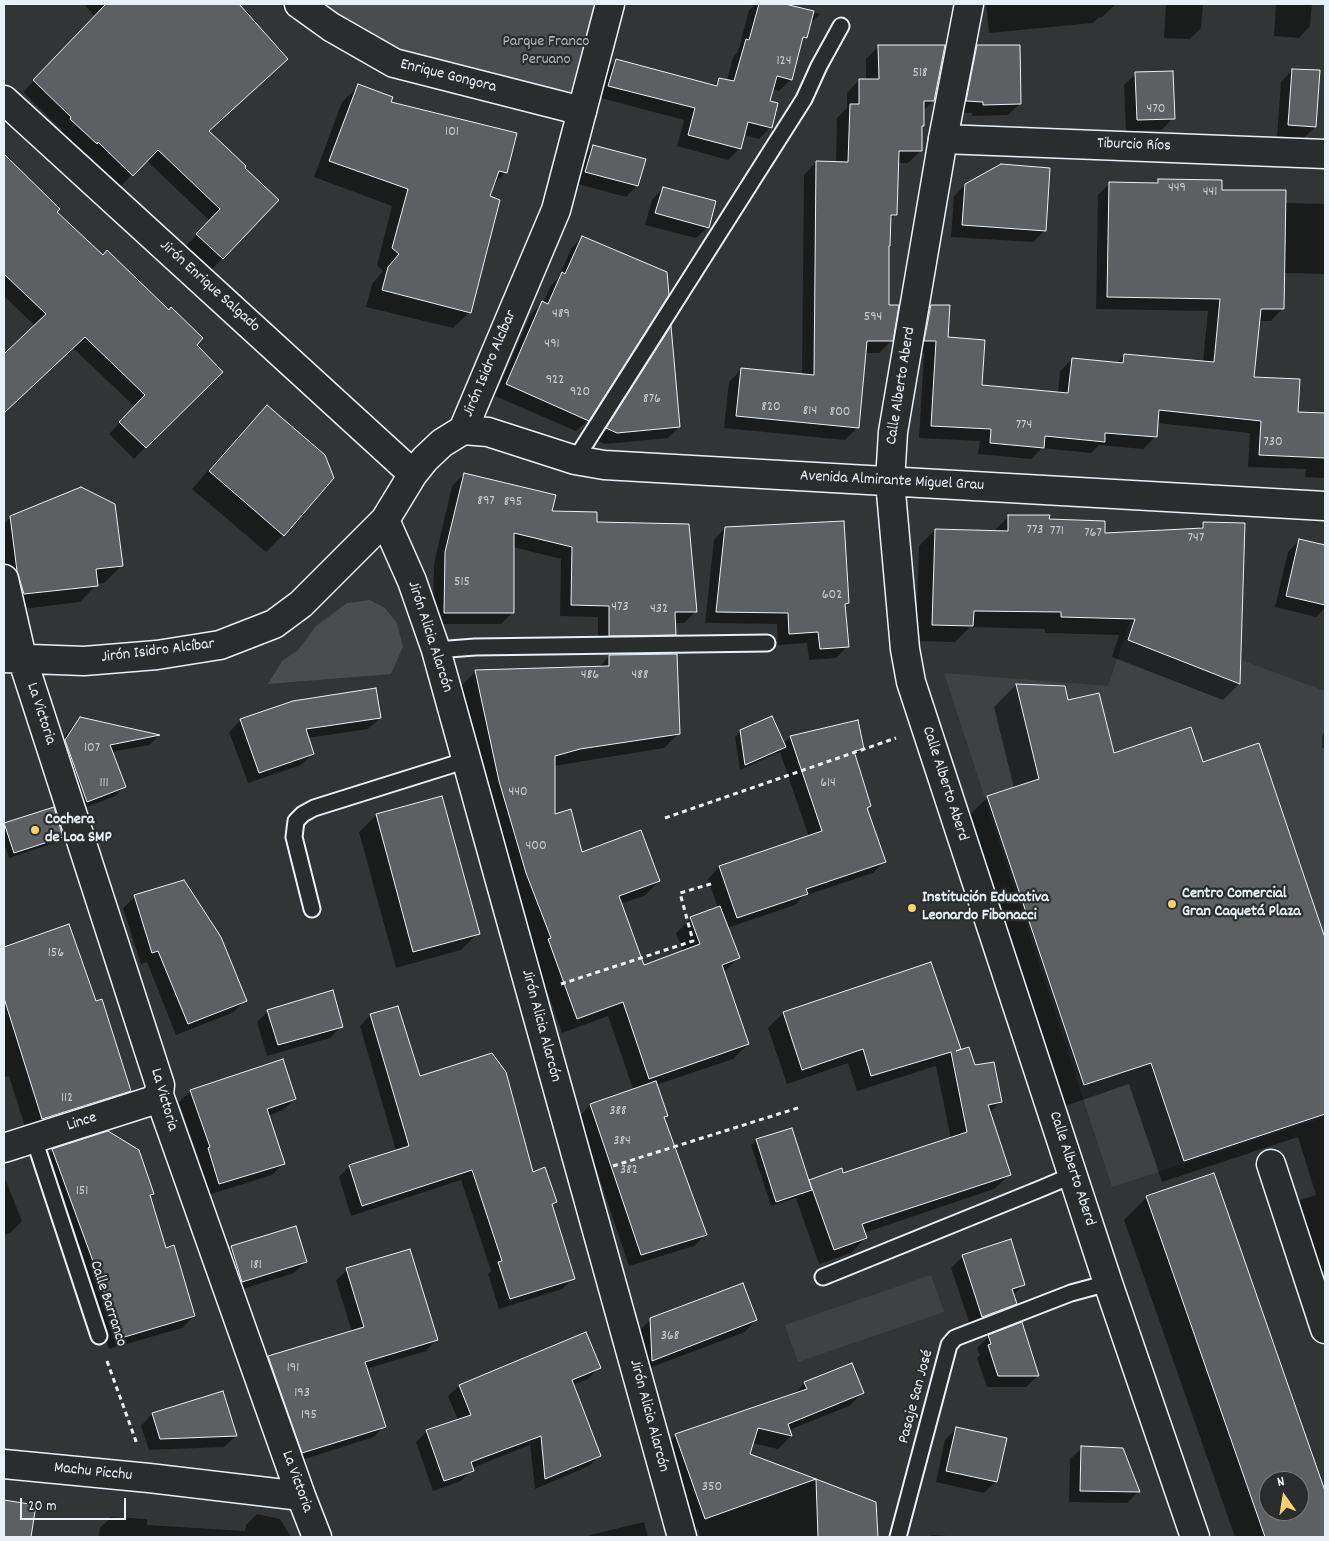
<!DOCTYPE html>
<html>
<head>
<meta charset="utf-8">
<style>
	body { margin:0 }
	#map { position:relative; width:1329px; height:1541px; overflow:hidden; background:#323536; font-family:Dekko,sans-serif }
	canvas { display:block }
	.frame { position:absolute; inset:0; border:5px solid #e8f1f8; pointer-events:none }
	.north { position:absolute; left:1259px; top:1471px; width:50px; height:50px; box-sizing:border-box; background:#2a2d2e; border:1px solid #767b7f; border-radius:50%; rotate:347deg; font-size:14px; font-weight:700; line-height:20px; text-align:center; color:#e8f1f8 }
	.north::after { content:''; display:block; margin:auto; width:18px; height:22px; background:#ffd166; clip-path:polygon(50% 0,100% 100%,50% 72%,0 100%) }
	.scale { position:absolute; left:20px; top:1498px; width:106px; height:22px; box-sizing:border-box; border:2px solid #e8f1f8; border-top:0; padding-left:6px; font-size:15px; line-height:18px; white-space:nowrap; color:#e8f1f8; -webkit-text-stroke:4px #2a2d2e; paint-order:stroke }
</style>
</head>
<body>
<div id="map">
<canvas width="1329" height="1541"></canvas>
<div class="frame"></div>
<div class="north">N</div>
<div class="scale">20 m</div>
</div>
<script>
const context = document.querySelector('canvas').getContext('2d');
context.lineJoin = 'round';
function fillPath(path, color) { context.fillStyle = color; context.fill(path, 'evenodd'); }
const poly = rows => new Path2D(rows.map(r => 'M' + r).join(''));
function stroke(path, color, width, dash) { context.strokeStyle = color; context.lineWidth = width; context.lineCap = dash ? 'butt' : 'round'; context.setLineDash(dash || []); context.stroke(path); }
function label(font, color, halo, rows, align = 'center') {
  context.font = font + ' Dekko,sans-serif'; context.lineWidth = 4.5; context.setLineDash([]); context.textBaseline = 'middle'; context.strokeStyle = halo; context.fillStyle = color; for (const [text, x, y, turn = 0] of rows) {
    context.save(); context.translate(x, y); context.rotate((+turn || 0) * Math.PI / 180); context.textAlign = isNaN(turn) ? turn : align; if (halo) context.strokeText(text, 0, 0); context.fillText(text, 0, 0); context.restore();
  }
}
fillPath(poly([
	[1131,619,1325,691,1325,1117,1112,1187,944,673,1108,686],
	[931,1275,944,1312,798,1362,785,1325]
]), '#3f4244');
fillPath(poly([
	[299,4,610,4,582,111,417,69],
	[370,600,385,608,397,623,403,647,391,674,268,684,282,661,298,650,316,626,347,603]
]), '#494d4f');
fillPath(poly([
	[84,4,237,4,287,59,208,131,243,168,278,200,211,270,186,246,210,221,146,160,121,186,86,153,85,154,60,131,61,129,23,92,95,17],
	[756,4,780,4,820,14,809,25,760,45,791,79,779,91,772,89,768,102,771,127,759,139,744,135,740,148,728,160,677,146,684,120,597,97,604,72,616,60,712,86,720,79,727,81,733,57,738,52,749,10],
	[986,4,1114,4,1114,6,1102,17,1098,18,1093,23,989,33],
	[1166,4,1203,4,1201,28,1190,39,1164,38],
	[1276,4,1312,4,1310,26,1299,38,1274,36],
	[879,46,933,101,923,111,921,151,908,163,897,163,896,214,889,221,888,306,892,340,879,353,865,353,857,428,845,440,724,428,729,382,742,369,802,375,804,175,816,162,836,163,837,118,847,108,847,93,859,80,866,80,866,59],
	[978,46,1020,104,1008,115,972,116,972,113,955,112,966,58],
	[1292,70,1315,127,1304,138,1277,136,1281,82],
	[1136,74,1173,118,1162,130,1126,131,1124,85],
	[359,86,390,103,515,134,505,173,492,186,489,197,470,312,453,328,366,307,372,284,383,271,377,265,392,206,314,177,342,102],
	[593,146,637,185,626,197,574,183,582,158],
	[4,156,58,209,55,212,221,372,134,459,109,434,135,407,72,347,4,412,4,355,35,326,4,296],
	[1159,180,1285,203,1325,204,1325,274,1283,273,1283,308,1271,321,1258,321,1252,378,1297,413,1325,415,1325,478,1305,477,1306,469,1248,467,1250,433,1157,423,1155,437,1143,449,1099,445,1091,453,1042,448,1031,459,978,454,980,441,919,438,924,353,913,353,919,318,931,306,947,338,981,386,1058,393,1060,371,1072,359,1116,363,1125,355,1203,362,1208,311,1096,309,1098,195,1110,183,1155,184],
	[965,185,1045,230,1033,242,951,237,954,196],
	[663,188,708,227,696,238,645,225,652,200],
	[582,237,588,420,576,431,495,396,531,314,543,303,551,285,558,279,571,249],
	[670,328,679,427,668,438,605,444,596,440,660,339],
	[267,406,332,478,283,535,266,552,192,489,250,423],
	[464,474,550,512,596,523,695,612,684,623,674,623,675,634,663,646,598,647,598,617,560,616,561,559,513,547,513,612,501,624,433,624,434,564,452,486],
	[1009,516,1048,521,1103,534,1197,530,1204,523,1243,524,1239,684,1223,700,1112,657,1119,635,1045,633,1045,629,970,627,955,642,916,641,919,546,935,530,993,532],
	[11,517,121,566,104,583,97,584,80,602,6,611,4,601,4,524],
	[725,528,848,603,844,606,848,646,836,658,809,660,807,643,778,645,777,624,705,623,714,540],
	[1299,541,1325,546,1325,608,1316,617,1275,607,1288,552],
	[609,656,679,733,664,748,554,766,554,816,582,854,659,881,644,896,620,904,643,967,683,952,676,933,691,918,718,908,708,879,719,867,809,837,780,752,740,770,735,737,741,731,783,744,790,737,863,748,854,757,870,806,866,809,884,862,873,873,804,896,795,905,727,928,738,958,723,973,748,1044,733,1059,656,1085,667,1116,663,1119,706,1234,694,1246,629,1266,579,1117,590,1105,633,1089,608,1016,562,1033,534,956,536,953,512,888,460,687,475,672,598,668],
	[1016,685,1067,702,1113,755,1202,763,1284,820,1325,942,1325,1271,1296,1280,1277,1222,1300,1200,1316,1195,1298,1137,1162,1182,1129,1084,1062,1107,965,819,988,797,1014,788,994,707],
	[380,718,368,729,307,738,313,754,301,765,248,783,229,732,241,720],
	[80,719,158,736,149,745,111,752,125,786,115,796,77,811,55,750,70,729],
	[1325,730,1325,749,1322,748,1322,737],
	[376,815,478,933,461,950,396,968,359,832],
	[5,824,62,837,57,842,9,858,4,843],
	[135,897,245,1000,234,1012,176,1035,147,962,141,964,123,908],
	[68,925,96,1002,130,1091,115,1105,27,1133,9,1076,4,1077,4,948],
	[268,1011,342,1026,330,1038,267,1056,257,1022],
	[783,1013,960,1049,957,1052,974,1067,1001,1101,989,1113,1009,1175,994,1189,864,1233,866,1238,851,1253,819,1264,796,1198,771,1206,751,1145,757,1140,808,1183,810,1181,843,1174,951,1139,936,1066,857,1091,848,1063,787,1084,768,1028],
	[370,1015,419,1078,532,1173,556,1202,552,1206,573,1278,562,1289,499,1309,488,1274,491,1271,461,1180,351,1216,339,1177,350,1166,396,1151,360,1026],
	[191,1091,295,1099,283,1110,268,1116,283,1164,272,1175,208,1195,197,1161,199,1159,179,1102],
	[53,1150,153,1193,149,1197,165,1249,194,1316,182,1328,109,1349,41,1162],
	[1214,1174,1325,1495,1325,1537,1235,1537,1124,1220,1147,1197],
	[1269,1481,1299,1481,1299,1511,1269,1511],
	[4,1176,22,1221,10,1233,4,1235],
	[232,1247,306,1262,294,1273,230,1293,220,1259],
	[963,1256,1024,1284,1013,1295,1015,1304,1004,1315,971,1328,951,1268],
	[347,1270,436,1340,426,1351,366,1369,384,1426,374,1437,292,1463,258,1368,269,1357,352,1332,336,1280],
	[651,1319,756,1320,745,1332,641,1371,639,1331],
	[989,1336,1038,1375,1026,1387,987,1387,977,1358,980,1355,977,1348],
	[599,1368,588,1379,572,1385,600,1456,589,1466,535,1489,530,1445,472,1468,472,1470,461,1481,433,1491,416,1442,427,1431,458,1420,448,1396,459,1386],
	[805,1383,863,1392,849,1406,789,1430,791,1436,778,1449,752,1443,748,1455,806,1478,875,1503,876,1537,700,1537,698,1529,691,1531,663,1449,676,1435,793,1395],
	[222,1392,236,1436,224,1447,149,1450,141,1426,152,1414],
	[957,1428,995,1482,984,1493,936,1482,945,1440],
	[1082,1448,1138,1492,1127,1503,1069,1502,1070,1459],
	[4,1502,35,1506,30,1537,4,1537],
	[257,1514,280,1519,291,1537,99,1537,100,1528,111,1517,147,1519,147,1525,245,1531,246,1525],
	[644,1522,648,1537,588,1537,590,1535],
	[932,1535,965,1537,930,1537]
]), '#0007');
const building = poly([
	[106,4,239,4,288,59,209,131,246,166,245,168,279,200,223,259,196,234,220,209,158,150,133,176,98,142,97,144,70,119,71,117,33,80,106,4],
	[759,4,785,4,814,11,807,38,803,37,792,80,777,76,770,101,778,103,772,128,748,122,741,149,688,135,695,108,608,86,616,59,717,86,719,78,734,81,746,39,749,40,759,4],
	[878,45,945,45,934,101,924,101,924,126,922,126,922,151,899,151,897,215,891,215,890,246,889,246,889,305,899,305,893,341,867,341,859,428,736,416,741,368,814,375,816,161,848,162,850,104,859,104,859,79,879,79,878,45],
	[977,45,1020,45,1021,104,983,105,983,102,966,101,977,45],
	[1292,69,1320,70,1316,127,1288,125,1292,69],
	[1173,71,1175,119,1137,120,1135,72,1173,71],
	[358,84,393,97,391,102,517,133,507,173,499,171,490,196,500,200,471,313,382,290,388,267,399,254,392,248,408,189,329,161,358,84],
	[593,145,646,159,638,186,585,172,593,145],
	[4,154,60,209,57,212,103,255,107,250,169,310,171,307,203,338,197,345,223,372,146,448,119,422,145,395,85,337,4,413,4,354,46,314,4,274,4,154],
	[1001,164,1050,168,1046,231,962,225,965,184,1001,164],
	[1158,179,1222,180,1222,190,1286,190,1284,309,1261,309,1254,377,1300,379,1298,412,1325,413,1325,458,1259,455,1261,421,1159,410,1157,437,1105,433,1105,442,1045,436,1044,448,990,443,991,429,931,426,936,341,924,341,931,305,950,305,948,337,985,340,982,385,1068,393,1072,358,1123,363,1124,354,1214,362,1220,299,1107,297,1109,182,1158,183,1158,179],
	[663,187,716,201,709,228,655,213,663,187],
	[582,236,667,272,669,295,589,421,506,384,542,301,548,304,562,272,565,274,582,236],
	[671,326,680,427,617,433,606,428,671,326],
	[267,405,325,455,334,478,284,536,209,471,267,405],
	[464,473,556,495,552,511,597,512,597,522,689,524,697,612,675,612,676,635,609,636,609,606,571,605,572,547,514,533,514,613,444,613,445,552,464,473],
	[81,487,115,504,123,566,96,569,98,586,24,594,17,571,10,516,81,487],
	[1008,515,1050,515,1049,519,1105,521,1105,533,1203,528,1203,522,1245,523,1240,684,1128,640,1135,619,1061,617,1061,612,974,611,973,626,932,625,935,529,1008,531,1008,515],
	[844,521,849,603,845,604,849,647,820,649,818,632,789,634,788,613,716,612,725,527,844,521],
	[1299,539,1325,545,1325,605,1286,596,1299,539],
	[677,654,680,734,580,749,555,756,555,814,571,809,582,852,641,830,660,881,619,896,644,965,700,944,690,917,720,906,740,958,722,965,749,1044,649,1079,623,1002,577,1019,548,939,551,938,526,873,499,781,475,670,609,666,609,655,677,654],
	[1016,684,1065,686,1068,700,1099,693,1114,753,1191,727,1203,762,1259,743,1325,938,1325,1114,1184,1161,1151,1063,1084,1085,987,796,1039,779,1016,684],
	[376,688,381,718,306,729,314,754,259,773,240,719,293,701,376,688],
	[772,716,786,747,745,765,740,730,772,716],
	[80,717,160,735,110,745,126,787,87,802,65,740,80,717],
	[858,720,864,749,854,751,871,806,867,808,886,862,806,889,808,894,737,918,719,866,822,831,790,736,858,720],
	[442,796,480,934,413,952,376,814,442,796],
	[54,807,63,837,14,853,4,823,54,807],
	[184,880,221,937,247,1001,188,1024,158,951,152,953,134,895,184,880],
	[69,924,96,1001,102,999,131,1091,42,1119,4,998,4,947,69,924],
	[931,962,961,1049,956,1051,969,1047,975,1065,994,1062,1002,1102,988,1105,1011,1175,862,1224,867,1238,834,1250,809,1180,842,1168,843,1173,967,1132,951,1052,871,1076,863,1049,802,1070,783,1012,931,962],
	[333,990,343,1027,278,1045,267,1010,333,990],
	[398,1006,420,1076,492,1053,506,1072,533,1172,545,1167,557,1202,552,1204,575,1279,510,1299,498,1262,502,1261,472,1170,362,1206,349,1165,409,1146,370,1014,398,1006],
	[283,1059,296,1099,267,1109,285,1164,219,1184,208,1148,210,1147,190,1090,283,1059],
	[656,1081,668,1116,664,1117,707,1235,641,1255,590,1104,656,1081],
	[792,1128,812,1190,776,1202,756,1139,792,1128],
	[108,1131,139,1150,154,1194,150,1195,166,1248,174,1245,195,1316,121,1338,52,1149,108,1131],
	[1214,1173,1325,1491,1325,1537,1265,1537,1146,1196,1214,1173],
	[1269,1481,1299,1481,1299,1511,1269,1511,1269,1481],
	[296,1226,307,1262,242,1282,231,1246,296,1226],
	[1011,1239,1025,1285,1012,1289,1017,1304,982,1317,962,1255,1011,1239],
	[410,1249,438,1340,365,1362,386,1427,302,1453,268,1356,364,1327,346,1268,410,1249],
	[743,1283,757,1320,652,1361,650,1318,743,1283],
	[1022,1322,1039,1376,998,1376,988,1345,991,1344,988,1335,1022,1322],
	[586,1332,601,1368,572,1380,601,1456,545,1479,541,1436,471,1462,474,1471,444,1481,426,1430,471,1415,459,1385,586,1332],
	[852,1363,864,1393,788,1424,792,1436,758,1428,750,1454,816,1479,705,1519,675,1434,807,1389,804,1382,852,1363],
	[223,1391,237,1436,160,1439,152,1413,223,1391],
	[956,1427,1007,1438,997,1482,946,1471,956,1427],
	[1081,1446,1123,1448,1140,1492,1080,1491,1081,1446],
	[816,1479,876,1502,878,1537,818,1537,816,1479],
	[4,1500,36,1505,31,1537,4,1537,4,1500]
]);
fillPath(building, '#5c6063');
stroke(building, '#e8f1f8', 1);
const lane = poly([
	[575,460,804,99,819,66,841,26],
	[436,650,475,647,767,643],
	[312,909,294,837,296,821,303,814,314,808,467,760],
	[34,1139,99,1336],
	[823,1277,1040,1189,1073,1175],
	[898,1537,949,1345,955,1338,1071,1293,1108,1283]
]);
const street = poly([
	[4,100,413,474],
	[943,139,893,432,890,481,905,649,911,682,1108,1283,1195,1537],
	[463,430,488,432,575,460,604,465,1325,506],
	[385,520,412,581,436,650,682,1537],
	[4,579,22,658,160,1085,159,1095,301,1496,317,1537],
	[4,658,84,661,157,655,220,645,274,624,301,604,385,520,413,474,425,459,442,443,463,430,556,210,582,111],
	[4,1148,151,1101,159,1095],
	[1271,1164,1325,1329],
	[4,1464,149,1478,301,1496]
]);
const secondary = poly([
	[299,4,331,27,394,63,582,111,610,4],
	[969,4,943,139,1325,154]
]);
stroke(lane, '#e8f1f8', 19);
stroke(street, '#e8f1f8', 31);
stroke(secondary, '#e8f1f8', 31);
stroke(poly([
	[665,818,896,738],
	[561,984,693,941,680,893,714,883],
	[613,1166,801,1107],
	[107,1361,137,1444]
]), '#e8f1f8', 3, [5, 4]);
stroke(lane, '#2a2d2e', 15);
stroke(street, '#2a2d2e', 28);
stroke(secondary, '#2a2d2e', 28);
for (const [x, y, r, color] of [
	[35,830,5,"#ffd166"],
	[1172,904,5,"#ffd166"],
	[912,908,5,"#ffd166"]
]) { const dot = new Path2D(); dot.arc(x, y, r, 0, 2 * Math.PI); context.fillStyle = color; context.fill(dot); stroke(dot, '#2a2d2e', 2); }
label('14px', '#c5cdd3', null, [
	["124",784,62],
	["518",920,74],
	["470",1156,110],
	["101",452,133],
	["449",1177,189],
	["441",1210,193],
	["489",561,315],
	["594",873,318],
	["491",552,345],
	["922",555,381],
	["920",580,393],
	["876",652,400],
	["820",771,408],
	["814",810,412],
	["800",840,413],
	["774",1024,426],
	["730",1273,443],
	["897",486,502],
	["895",513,503],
	["773",1035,531],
	["771",1057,532],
	["767",1093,534],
	["747",1196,539],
	["515",462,583],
	["602",832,596],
	["473",620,608],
	["432",659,610],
	["486",590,676],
	["488",640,676],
	["107",92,749],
	["111",104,784],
	["614",828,784],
	["440",518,793],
	["400",536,847],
	["156",56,954],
	["112",67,1099],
	["388",618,1112],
	["384",622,1142],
	["382",629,1171],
	["151",82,1192],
	["181",256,1266],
	["368",670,1337],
	["191",293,1369],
	["193",302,1394],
	["195",309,1416],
	["350",712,1488]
]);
label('16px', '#b0b8bd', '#2a2d2e', [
	["Parque Franco",546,43],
	["Peruano",546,61]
]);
label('16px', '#e8f1f8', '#2a2d2e', [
	["Enrique Gongora",448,77,14],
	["Tiburcio Ríos",1134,146,2],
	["Jirón Enrique Salgado",209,287,42],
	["Jirón Isidro Alcíbar",491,364,-67],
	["Calle Alberto Aberd",902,386,-81],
	["Avenida Almirante Miguel Grau",892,482,3],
	["Jirón Alicia Alarcón",429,637,72],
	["Jirón Isidro Alcíbar",158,652,-7],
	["La Victoria",40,714,72],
	["Calle Alberto Aberd",944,784,72],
	["Jirón Alicia Alarcón",540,1026,75],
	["La Victoria",163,1100,74],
	["Lince",82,1123,-18],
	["Calle Alberto Aberd",1071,1169,72],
	["Calle Barranco",107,1304,72],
	["Pasaje San José",917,1397,-75],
	["Jirón Alicia Alarcón",648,1416,75],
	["Machu Picchu",93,1473,6],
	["La Victoria",296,1482,70]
]);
label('bold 16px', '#e8f1f8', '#2a2d2e', [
	["Cochera",45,821],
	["de Loa SMP",45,839],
	["Centro Comercial",1182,895],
	["Gran Caquetá Plaza",1182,913],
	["Institución Educativa",922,899],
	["Leonardo Fibonacci",922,917]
], 'left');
</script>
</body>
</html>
